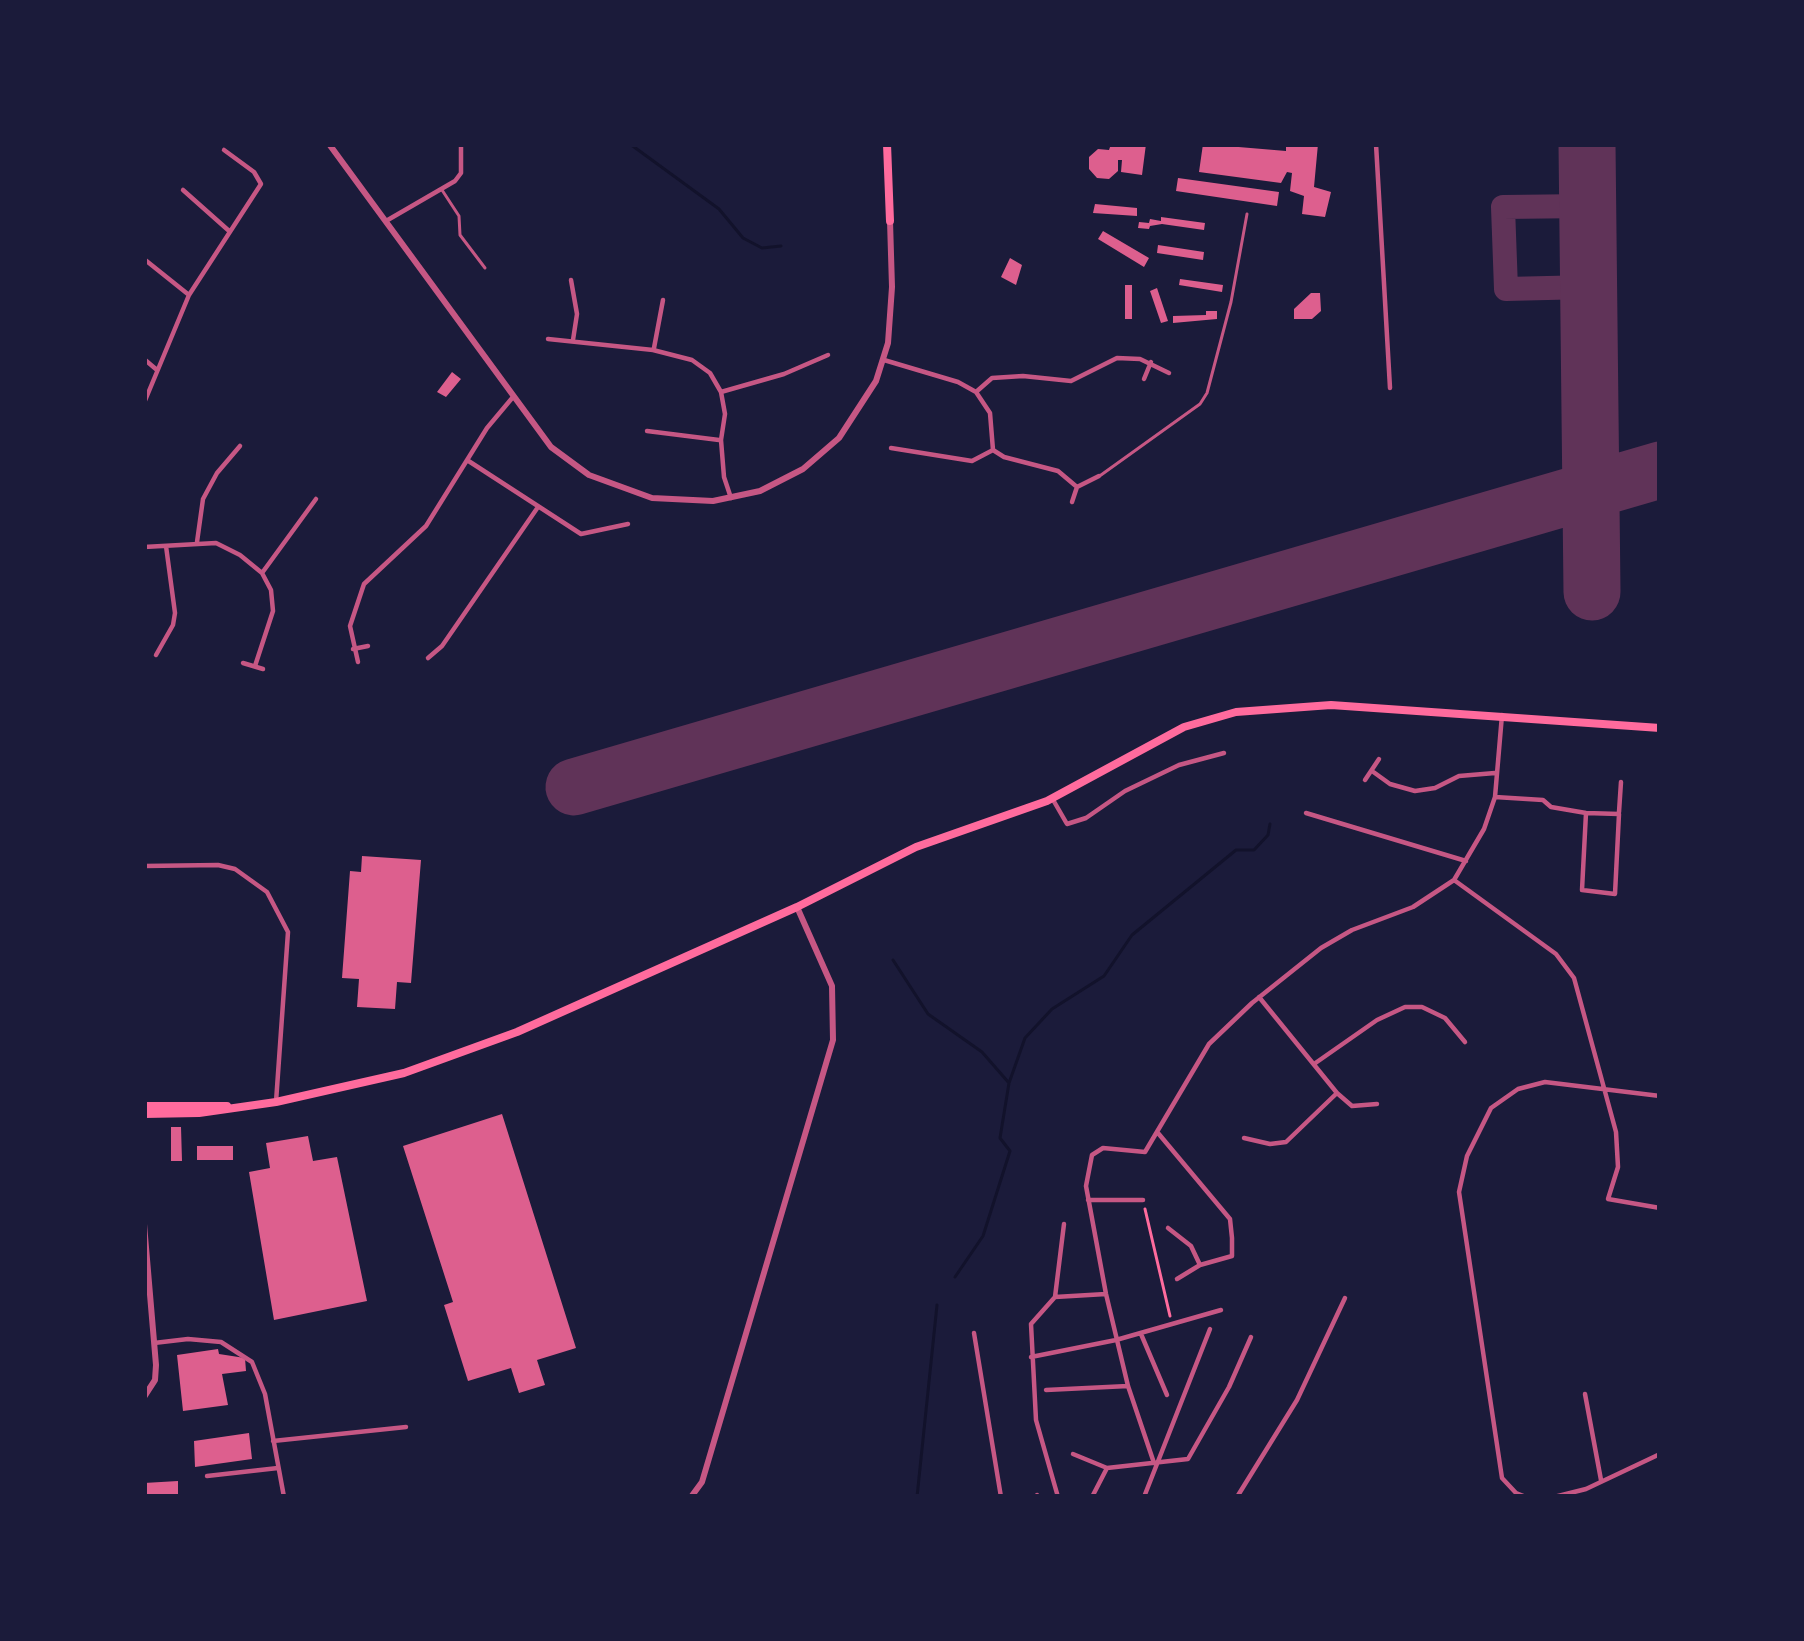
<!DOCTYPE html>
<html>
<head>
<meta charset="utf-8">
<style>
	body { margin:0 }
	#map { position:relative; width:1804px; height:1641px; overflow:hidden; background:#1b1b3a; font-family:Manrope,sans-serif }
	canvas { display:block }
	.frame { position:absolute; inset:0; border:147px solid #1b1b3a; pointer-events:none }
</style>
</head>
<body>
<div id="map">
<canvas width="1804" height="1641"></canvas>
<div class="frame"></div>
</div>
<script>
const context = document.querySelector('canvas').getContext('2d');
context.lineJoin = 'round';
const poly = rows => new Path2D(rows.map(r => 'M' + r).join(''));
function stroke(path, color, width, dash) { context.strokeStyle = color; context.lineWidth = width; context.lineCap = dash ? 'butt' : 'round'; context.setLineDash(dash || []); context.stroke(path); }
function fillPath(path, color) { context.fillStyle = color; context.fill(path, 'evenodd'); }
stroke(poly([
	[630,144,719,209,743,238,762,248,781,246],
	[893,960,928,1014,982,1052,1009,1083],
	[955,1277,983,1236,1010,1151,1000,1138,1009,1083,1025,1038,1052,1009,1104,976,1132,935,1236,850,1254,850,1268,835,1270,824],
	[917,1497,937,1305]
]), '#12122b', 3);
stroke(poly([
	[1588,206,1503,207,1506,289,1589,287]
]), '#603358', 24);
stroke(poly([
	[1587,144,1592,592],
	[574,787,1660,470]
]), '#603358', 57);
fillPath(poly([
	[1111,144,1146,144,1142,175,1121,172,1122,160,1118,160,1118,171,1109,179,1097,178,1089,169,1089,157,1098,149,1109,150],
	[1203,144,1286,151,1286,144,1318,144,1314,187,1331,192,1325,217,1302,214,1304,196,1290,191,1292,173,1287,172,1281,183,1199,172],
	[1178,178,1279,192,1277,206,1176,191],
	[1095,204,1137,208,1137,216,1093,213],
	[1161,217,1205,223,1204,230,1162,224,1150,226,1149,229,1138,228,1139,222,1149,223,1150,219,1161,221],
	[1103,231,1149,258,1144,267,1098,239],
	[1158,245,1204,252,1203,260,1157,253],
	[1010,258,1022,265,1016,285,1001,277],
	[1180,279,1223,285,1222,292,1179,285],
	[1125,285,1132,285,1132,319,1125,319],
	[1157,288,1168,321,1161,323,1150,291],
	[1311,293,1320,293,1321,311,1312,319,1294,319,1294,309],
	[1206,311,1217,311,1217,319,1173,323,1173,316,1206,315],
	[452,372,461,379,446,397,437,392],
	[362,856,421,860,411,983,397,982,395,1009,357,1007,359,979,342,978,350,871,361,872],
	[502,1114,576,1348,537,1360,545,1385,519,1393,511,1368,468,1381,444,1305,453,1302,403,1146],
	[171,1127,181,1127,182,1161,171,1161],
	[308,1136,313,1161,337,1157,367,1301,274,1320,249,1172,270,1168,266,1143],
	[197,1146,233,1146,233,1160,197,1160],
	[218,1349,219,1354,245,1358,246,1371,222,1374,228,1405,183,1411,177,1355],
	[249,1433,252,1459,195,1467,194,1441],
	[178,1481,178,1497,144,1497,144,1483]
]), '#dd5f8e');
stroke(poly([
	[1145,1209,1170,1316]
]), '#ff6b9d', 3);
stroke(poly([
	[442,190,459,216,460,235,485,268],
	[1101,475,1200,404,1207,393,1231,302,1247,214]
]), '#c65784', 3);
stroke(poly([
	[1376,144,1390,388],
	[183,190,228,230],
	[386,221,455,181,461,173,461,144],
	[144,259,189,295],
	[571,280,577,314,573,340],
	[548,339,653,350,692,360,710,373,721,392,725,414,721,440,724,477,731,498],
	[654,348,663,300],
	[144,359,157,370],
	[884,360,958,382,976,392,990,413,993,450,1004,457,1058,471,1077,487,1099,476],
	[1144,379,1151,362],
	[721,392,784,374,828,355],
	[976,392,992,378,1023,376,1071,381,1117,358,1140,359,1169,373],
	[144,403,189,295,261,184,254,172,224,150],
	[647,431,719,440],
	[891,448,972,461,993,450],
	[467,460,581,534,628,524],
	[1072,502,1077,487],
	[197,542,203,499,217,473,240,446],
	[144,547,216,543,240,555,262,573,271,590,273,611,255,666],
	[262,573,316,499],
	[353,649,368,646],
	[156,655,173,625,175,613,166,546],
	[428,658,442,646,538,507],
	[358,662,350,626,364,584,426,526,487,428,513,397],
	[243,663,263,669],
	[1372,771,1390,784,1415,791,1435,788,1459,776,1495,773],
	[1365,780,1379,759],
	[1495,797,1543,800,1551,807,1586,813,1619,814,1615,894,1582,890,1586,813],
	[1052,798,1067,824,1086,818,1125,791,1179,765,1224,753],
	[1619,812,1621,782],
	[1306,813,1466,861],
	[144,866,218,865,235,869,267,892,288,932,276,1102],
	[1454,880,1556,954,1574,978,1616,1132,1618,1167,1608,1199,1660,1208],
	[1259,997,1337,1093,1352,1106,1377,1104],
	[1314,1064,1377,1020,1405,1007,1422,1007,1445,1018,1465,1042],
	[1158,1133,1230,1219,1232,1238,1232,1256,1200,1265,1177,1279],
	[1244,1138,1270,1144,1286,1142,1337,1093],
	[1088,1200,1143,1200],
	[1168,1228,1191,1246,1200,1265],
	[1055,1297,1064,1224],
	[974,1333,1001,1497],
	[1141,1334,1167,1395],
	[154,1343,188,1339,221,1342,252,1362,265,1394,284,1497],
	[1031,1357,1116,1340,1221,1310],
	[1046,1390,1128,1386],
	[1585,1394,1601,1480],
	[273,1441,406,1427],
	[1073,1454,1107,1468],
	[1154,1463,1128,1386,1106,1294,1086,1186,1092,1155,1103,1148,1145,1152,1209,1044,1252,1003,1321,948,1352,930,1413,907,1454,880,1484,829,1495,797,1502,715],
	[207,1476,278,1468],
	[1037,1495,1038,1497],
	[1058,1497,1036,1420,1031,1324,1055,1297,1106,1294],
	[1092,1497,1107,1468,1188,1459,1229,1387,1251,1337],
	[1144,1497,1210,1329],
	[1237,1497,1297,1400,1345,1298],
	[1526,1497,1516,1493,1502,1478,1459,1192,1467,1156,1491,1108,1518,1089,1545,1082,1660,1096],
	[1554,1497,1586,1489,1660,1454]
]), '#c65784', 4.5);
stroke(poly([
	[329,144,551,447,589,475,652,498,713,501,760,491,803,469,839,438,876,381,888,343,892,287,890,221],
	[144,1224,156,1365,155,1380,144,1397],
	[691,1497,702,1482,833,1040,832,986,797,907]
]), '#c65784', 6);
stroke(poly([
	[144,1106,227,1106],
	[144,1114,199,1113,276,1102,404,1073,517,1032,797,907,916,847,1047,801,1184,727,1236,712,1331,705,1660,728]
]), '#ff6b9d', 8);
stroke(poly([
	[887,144,890,221]
]), '#ff6b9d', 8);
</script>
</body>
</html>
